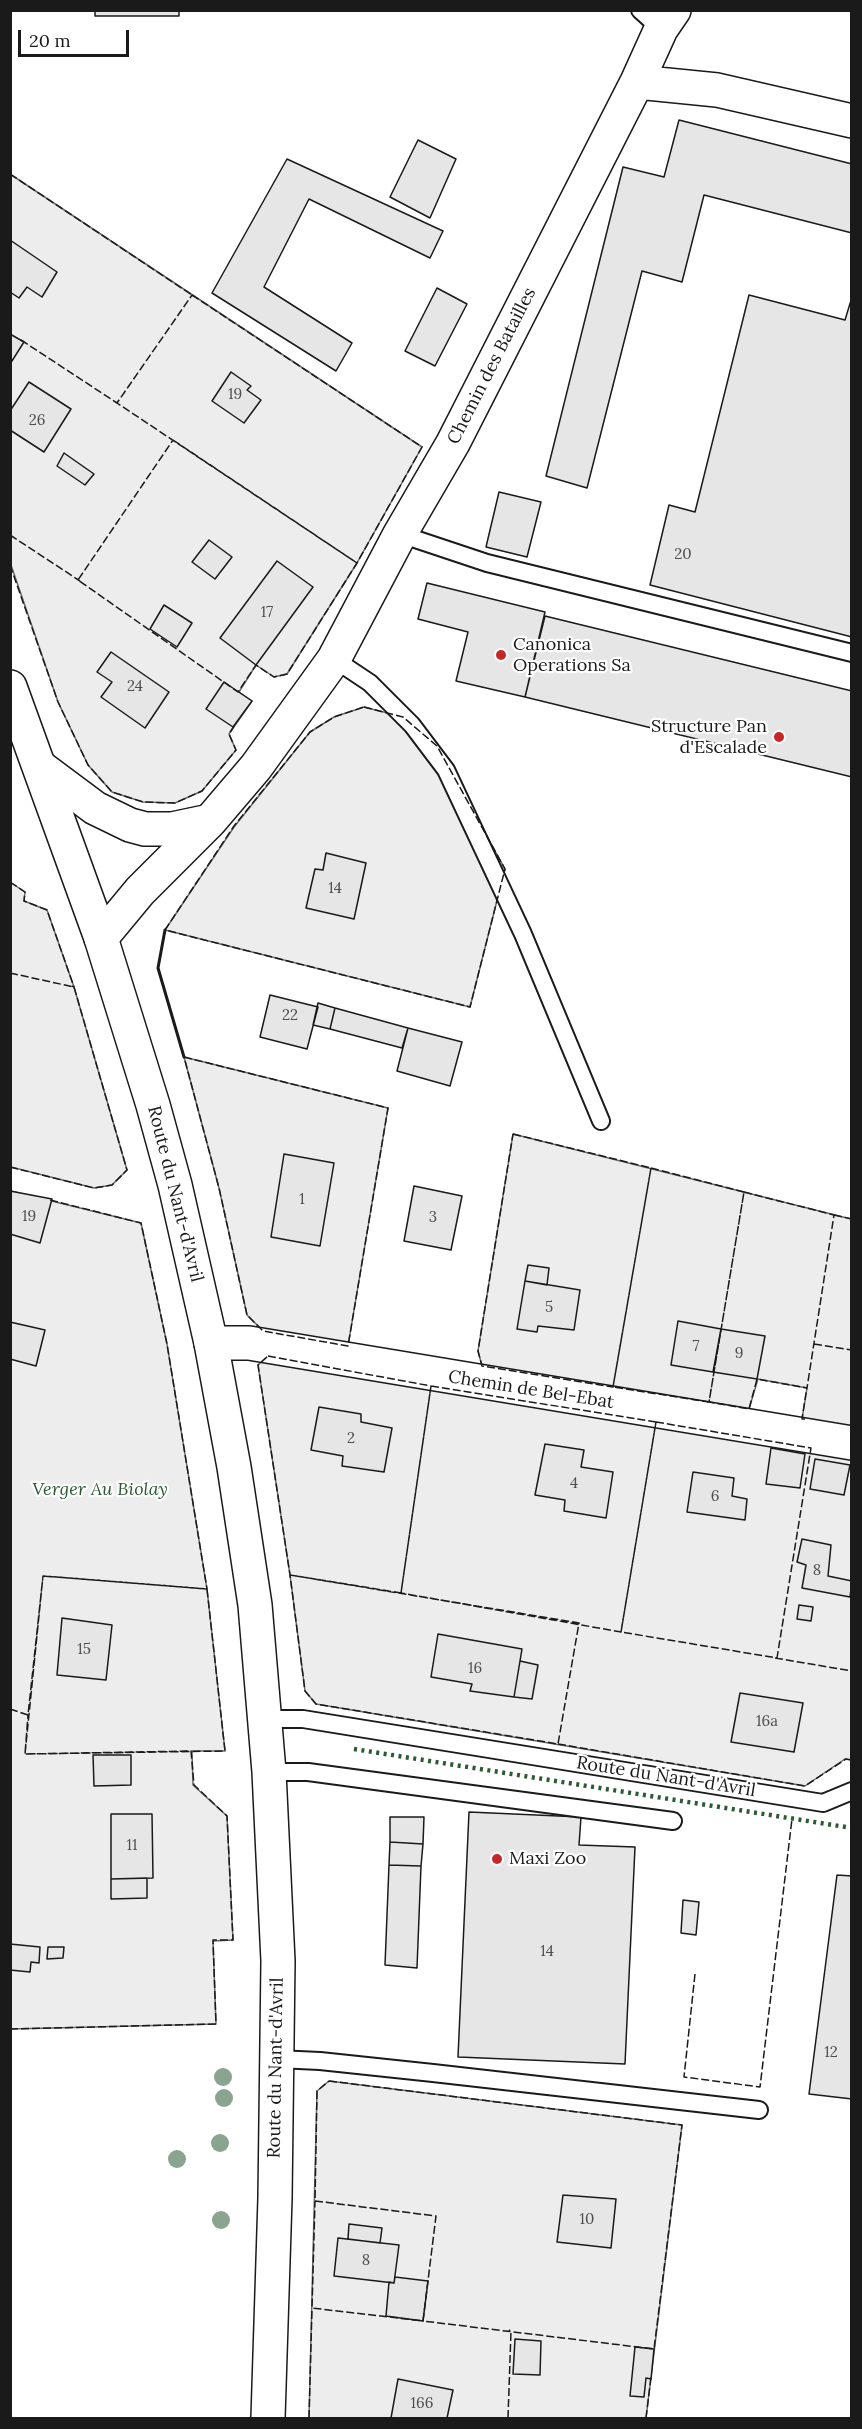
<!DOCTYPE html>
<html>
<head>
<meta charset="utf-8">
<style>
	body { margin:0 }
	#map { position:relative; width:862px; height:2429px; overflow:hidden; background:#fff; font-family:Lora,serif }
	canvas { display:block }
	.frame { position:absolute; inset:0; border:12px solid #1a1a1a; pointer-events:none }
	.scale { position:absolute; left:18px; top:30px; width:111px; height:27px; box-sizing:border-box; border:3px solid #1a1a1a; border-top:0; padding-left:8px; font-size:18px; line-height:21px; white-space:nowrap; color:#1a1a1a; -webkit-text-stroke:4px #fff; paint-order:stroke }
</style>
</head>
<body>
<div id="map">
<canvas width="862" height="2429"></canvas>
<div class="frame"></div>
<div class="scale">20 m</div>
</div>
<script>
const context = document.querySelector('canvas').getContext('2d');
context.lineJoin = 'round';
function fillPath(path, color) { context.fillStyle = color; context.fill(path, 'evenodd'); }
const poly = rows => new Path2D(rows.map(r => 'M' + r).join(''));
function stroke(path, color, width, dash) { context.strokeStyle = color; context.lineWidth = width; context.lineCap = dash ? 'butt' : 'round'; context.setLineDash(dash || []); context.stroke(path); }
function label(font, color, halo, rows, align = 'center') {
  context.font = font + ' Lora,serif'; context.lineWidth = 4.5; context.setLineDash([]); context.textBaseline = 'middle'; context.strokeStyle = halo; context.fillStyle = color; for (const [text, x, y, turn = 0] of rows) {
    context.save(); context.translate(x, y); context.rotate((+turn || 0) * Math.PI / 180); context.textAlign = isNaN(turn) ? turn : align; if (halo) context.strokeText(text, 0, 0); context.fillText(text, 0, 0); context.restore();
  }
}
const built = poly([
	[10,174,422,447,357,563,287,674,274,677,256,665,239,692,252,701,229,734,236,750,202,791,175,803,143,802,112,792,88,765,58,702,11,565,10,174],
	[364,707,403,717,437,746,505,869,470,1007,165,930,234,827,310,732,334,717,364,707],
	[10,882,25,892,24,901,47,910,74,987,127,1170,112,1185,94,1188,11,1167,10,882],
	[184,1057,388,1108,348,1346,263,1331,247,1315,219,1188,184,1057],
	[513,1134,851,1219,851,1428,802,1419,807,1388,758,1379,749,1409,482,1366,478,1351,513,1134],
	[11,1191,141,1223,167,1344,207,1589,225,1751,192,1751,193,1785,227,1816,233,1940,213,1941,216,2024,11,2029,11,1191],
	[268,1356,851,1455,851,1760,845,1759,805,1786,316,1704,305,1691,290,1575,258,1365,268,1356],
	[329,2081,682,2125,646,2418,309,2418,317,2091,329,2081]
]);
fillPath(built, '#ededed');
stroke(built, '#6a6a6a', 1.5);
const building = poly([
	[95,10,179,10,179,16,95,16,95,10],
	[679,120,852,164,852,233,704,195,682,282,642,271,587,488,546,476,623,167,664,177,679,120],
	[418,140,456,159,430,218,390,197,418,140],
	[287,159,443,231,430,258,309,199,264,287,352,343,336,371,212,293,287,159],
	[10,240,57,272,42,297,27,287,19,298,10,292,10,240],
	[437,288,467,304,435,366,405,351,437,288],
	[749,295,845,320,852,297,852,637,650,585,669,505,695,512,749,295],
	[10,334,24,342,10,364,10,334],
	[231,372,251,386,247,390,261,400,244,423,212,401,231,372],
	[29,382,71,409,44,452,10,430,10,411,29,382],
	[64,453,94,474,85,485,57,466,64,453],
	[499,492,541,502,527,557,486,547,499,492],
	[209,540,232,557,215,579,192,562,209,540],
	[277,561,313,587,256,665,220,638,277,561],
	[427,583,545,612,525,697,456,681,468,632,418,619,427,583],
	[164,605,192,623,177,647,150,629,164,605],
	[545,616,852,691,852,777,525,697,545,616],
	[111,652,169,692,145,728,101,697,112,682,97,672,111,652],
	[224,682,252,701,233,727,206,709,224,682],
	[326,853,366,863,354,919,306,908,315,869,323,870,326,853],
	[270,995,318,1007,307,1049,260,1037,270,995],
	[318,1003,335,1008,330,1029,313,1025,318,1003],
	[335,1008,408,1028,402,1048,330,1029,335,1008],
	[408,1028,462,1042,450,1086,397,1071,408,1028],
	[284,1154,334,1163,320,1246,271,1237,284,1154],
	[414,1186,462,1196,451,1250,404,1241,414,1186],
	[10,1191,52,1199,40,1243,10,1234,10,1191],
	[528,1265,549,1268,547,1285,525,1281,528,1265],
	[525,1281,580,1290,574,1330,538,1326,537,1332,517,1329,525,1281],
	[678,1321,721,1329,713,1372,671,1365,678,1321],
	[10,1322,45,1330,36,1366,10,1359,10,1322],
	[721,1329,765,1336,757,1379,713,1372,721,1329],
	[319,1407,361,1414,361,1422,392,1428,384,1472,342,1466,343,1456,311,1450,319,1407],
	[545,1444,584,1450,581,1467,613,1472,606,1518,564,1511,565,1500,535,1495,545,1444],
	[771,1448,805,1454,800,1488,766,1484,771,1448],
	[815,1459,850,1465,844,1495,810,1489,815,1459],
	[693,1472,734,1478,732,1496,747,1499,745,1520,687,1512,693,1472],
	[802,1539,831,1545,828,1576,852,1581,850,1597,802,1588,806,1565,797,1562,802,1539],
	[799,1605,813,1607,811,1621,797,1619,799,1605],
	[62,1618,112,1625,106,1680,57,1675,62,1618],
	[438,1634,522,1649,514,1697,470,1691,472,1684,431,1677,438,1634],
	[520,1661,538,1665,532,1699,514,1697,520,1661],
	[740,1693,803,1703,794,1752,731,1742,740,1693],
	[93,1755,131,1755,131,1785,94,1786,93,1755],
	[469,1812,581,1817,579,1845,635,1847,625,2064,458,2057,469,1812],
	[111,1814,152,1814,153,1878,111,1879,111,1814],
	[390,1817,424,1817,423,1844,390,1842,390,1817],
	[390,1842,423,1844,421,1866,389,1865,390,1842],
	[389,1865,421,1866,417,1968,385,1965,389,1865],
	[837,1875,852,1876,852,2099,809,2094,837,1875],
	[147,1878,147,1898,111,1899,111,1879,147,1878],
	[683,1900,699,1902,696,1935,681,1933,683,1900],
	[10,1944,40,1947,39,1963,31,1962,30,1972,10,1970,10,1944],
	[48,1947,64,1947,63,1958,47,1959,48,1947],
	[563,2195,616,2199,611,2248,557,2242,563,2195],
	[349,2224,382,2228,380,2243,348,2239,349,2224],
	[338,2238,399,2245,394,2283,334,2276,338,2238],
	[395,2277,428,2281,423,2321,386,2316,389,2282,394,2283,395,2277],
	[515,2339,541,2341,540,2375,513,2374,515,2339],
	[635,2347,654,2349,651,2379,646,2378,644,2397,630,2396,635,2347],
	[398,2379,453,2390,447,2418,391,2418,398,2379]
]);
fillPath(building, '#e6e6e6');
stroke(building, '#1a1a1a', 1.5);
const lane = poly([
	[640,10,661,29],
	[400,534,487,563,852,653],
	[334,659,370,683,412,725,446,770,523,934,601,1121],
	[265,1719,303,1719,823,1803,852,1791],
	[269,1772,308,1772,673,1821],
	[277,2059,320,2061,433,2073,759,2110]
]);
const street = poly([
	[637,82,661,29,674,10],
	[40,767,95,808,130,825,145,829,172,829,210,821],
	[101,938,140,891,210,821,256,767,334,659,400,534,453,443,637,82,717,90,852,121],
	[211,1343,249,1343,852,1443]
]);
const primary = poly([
	[10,687,101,938,153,1105,175,1185,211,1343,234,1467,255,1605,269,1772,278,1961,275,2198,268,2418]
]);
stroke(lane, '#1a1a1a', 20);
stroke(street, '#1a1a1a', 36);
stroke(primary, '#1a1a1a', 36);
stroke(lane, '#fff', 16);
stroke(street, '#fff', 33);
stroke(primary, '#fff', 33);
stroke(poly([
	[354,1749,852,1828]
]), '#2b5a34', 4.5, [3, 4.5]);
stroke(poly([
	[10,174,192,295,190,298],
	[192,295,422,447,357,563,117,403,192,295],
	[21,340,117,403,118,401],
	[173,440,357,563,287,674,274,677,256,665,238,692,78,580,173,440],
	[10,535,80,581],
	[10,565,58,702,88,765,112,792,143,802,175,803,202,791,236,750,229,734,234,726],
	[364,707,403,717,437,746,505,869,470,1007,165,930,234,826,310,732,334,717,364,707],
	[10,882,25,892,24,901,47,910,74,987,72,986],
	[10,973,74,987,127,1170,112,1185,94,1188,10,1167],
	[184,1057,388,1108,348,1346,263,1331,247,1315,219,1188,184,1057],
	[513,1134,651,1168,613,1387,482,1366,478,1351,513,1134],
	[651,1168,744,1192,709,1402,613,1387,651,1168],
	[744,1192,834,1215,807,1388,757,1379,749,1409,709,1402,744,1192],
	[834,1215,852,1219],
	[814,1344,852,1350],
	[268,1356,431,1386,401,1593,290,1575,258,1365,268,1356],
	[431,1386,656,1422,621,1632,401,1593,431,1386],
	[805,1419,802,1419,807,1387],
	[656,1422,811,1448,777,1658,621,1632,656,1422],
	[290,1575,579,1623,558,1744,316,1704,305,1691,290,1575],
	[43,1576,207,1589,225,1751,25,1754,43,1576],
	[775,1658,852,1671],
	[10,1709,28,1715,43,1576,207,1589,167,1344,141,1223,50,1200],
	[558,1744,805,1786,846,1759,852,1760],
	[695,1974,684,2077,760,2087,792,1819],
	[10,2029,216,2024,213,1940,233,1940,227,1816,194,1785,191,1751,25,1754,28,1715],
	[329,2081,682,2125,654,2349,423,2321,436,2216,315,2201,317,2091,329,2081],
	[315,2201,436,2216,423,2321,312,2308,315,2201],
	[309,2418,312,2308],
	[508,2418,511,2331,509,2330],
	[646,2418,651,2377]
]), '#1a1a1a', 1.5, [8, 3]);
stroke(poly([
	[165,930,158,968,184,1057]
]), '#1a1a1a', 3);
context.fillStyle = '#8aa48f';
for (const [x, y] of [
	[223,2077],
	[224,2098],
	[220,2143],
	[177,2159],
	[221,2220]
]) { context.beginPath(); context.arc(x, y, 9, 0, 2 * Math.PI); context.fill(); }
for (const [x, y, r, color] of [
	[501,655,6,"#c62828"],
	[779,737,6,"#c62828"],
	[497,1859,6,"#c62828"]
]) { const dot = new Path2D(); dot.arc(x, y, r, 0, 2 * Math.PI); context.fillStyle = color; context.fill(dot); stroke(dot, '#fff', 2); }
label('15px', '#4d4d4d', null, [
	["19",235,395],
	["26",37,421],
	["20",683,555],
	["17",267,613],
	["24",135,687],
	["14",335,889],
	["22",290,1016],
	["1",302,1200],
	["19",29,1217],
	["3",433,1218],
	["5",549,1308],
	["7",696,1347],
	["9",739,1354],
	["2",351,1439],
	["4",574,1484],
	["6",715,1497],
	["8",817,1571],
	["15",84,1650],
	["16",475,1669],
	["16a",767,1722],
	["11",132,1846],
	["14",547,1952],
	["12",831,2053],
	["10",587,2220],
	["8",366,2261],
	["166",422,2404]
]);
label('18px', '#1a1a1a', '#fff', [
	["Chemin des Batailles",492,366,-63],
	["Route du Nant-d'Avril",175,1194,76],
	["Chemin de Bel-Ebat",531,1390,9],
	["Route du Nant-d'Avril",666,1777,9],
	["Route du Nant-d'Avril",276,2068,-89]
]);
label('18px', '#1a1a1a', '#fff', [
	["Canonica",513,645],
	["Operations Sa",513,666],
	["Structure Pan",767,727,"right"],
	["d'Escalade",767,748,"right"],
	["Maxi Zoo",509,1859]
], 'left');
label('italic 18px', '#2b5a34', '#fff', [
	["Verger Au Biolay",100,1490]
]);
</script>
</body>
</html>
